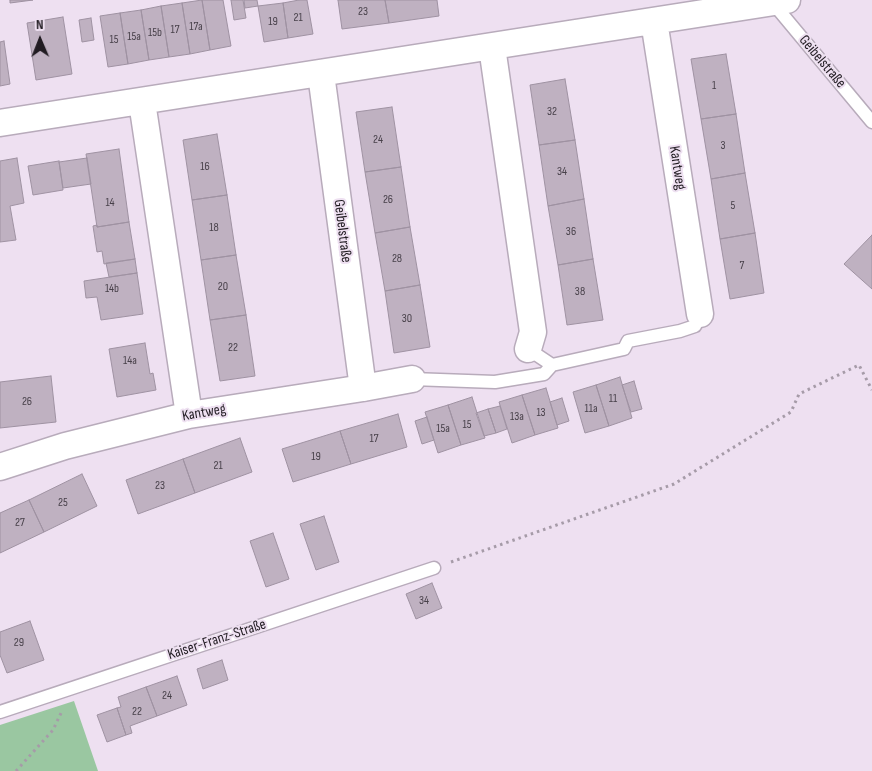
<!DOCTYPE html>
<html>
<head>
<meta charset="utf-8">
<style>
	body { margin:0 }
	#map { position:relative; width:872px; height:771px; overflow:hidden; background:#eee0f1; font-family:"Sofia Sans Condensed",sans-serif }
	canvas { display:block }
	.north { position:absolute; left:15px; top:15px; width:50px; height:50px; -webkit-text-stroke:4px #eee0f1; paint-order:stroke; rotate:359deg; font-size:14px; font-weight:700; line-height:20px; text-align:center; color:#211c22 }
	.north::after { content:''; display:block; margin:auto; width:18px; height:22px; background:#211c22; clip-path:polygon(50% 0,100% 100%,50% 72%,0 100%) }
</style>
</head>
<body>
<div id="map">
<canvas width="872" height="771"></canvas>
<div class="north">N</div>
</div>
<script>
const context = document.querySelector('canvas').getContext('2d');
context.lineJoin = 'round';
function fillPath(path, color) { context.fillStyle = color; context.fill(path, 'evenodd'); }
const poly = rows => new Path2D(rows.map(r => 'M' + r).join(''));
function stroke(path, color, width, dash) { context.strokeStyle = color; context.lineWidth = width; context.lineCap = dash ? 'butt' : 'round'; context.setLineDash(dash || []); context.stroke(path); }
function label(font, color, halo, rows, align = 'center') {
  context.font = font + ' "Sofia Sans Condensed",sans-serif'; context.lineWidth = 4; context.setLineDash([]); context.textBaseline = 'middle'; context.strokeStyle = halo; context.fillStyle = color; for (const [text, x, y, turn = 0] of rows) {
    context.save(); context.translate(x, y); context.rotate((+turn || 0) * Math.PI / 180); context.textAlign = isNaN(turn) ? turn : align; if (halo) context.strokeText(text, 0, 0); context.fillText(text, 0, 0); context.restore();
  }
}
fillPath(poly([
	[74,701,98,771,0,771,0,725]
]), '#9ac7a1');
const building = poly([
	[10,0,33,0,10,3,10,0],
	[202,0,210,50,190,54,182,3,202,0],
	[202,0,223,0,231,46,210,50,202,0],
	[231,0,243,0,246,18,234,20,231,0],
	[244,0,257,0,258,6,245,8,244,0],
	[299,0,307,0,313,34,288,38,283,3,299,0],
	[338,0,385,0,389,23,342,29,338,0],
	[385,0,437,0,439,16,389,23,385,0],
	[182,3,190,54,169,57,161,6,182,3],
	[283,3,288,38,264,42,258,6,283,3],
	[161,6,169,57,149,60,141,10,161,6],
	[141,10,149,60,128,64,120,13,141,10],
	[120,13,128,64,108,67,100,16,120,13],
	[63,17,72,74,36,80,27,23,63,17],
	[91,18,94,40,82,42,79,20,91,18],
	[4,41,10,84,0,86,0,42,4,41],
	[726,54,736,114,701,119,691,59,726,54],
	[565,79,575,140,539,145,530,85,565,79],
	[392,107,401,167,365,172,356,112,392,107],
	[736,114,745,173,711,179,701,119,736,114],
	[217,134,227,195,192,200,183,140,217,134],
	[575,140,584,199,548,206,539,145,575,140],
	[119,149,129,222,97,227,86,154,119,149],
	[17,158,24,203,10,206,16,240,0,242,0,161,17,158],
	[87,158,91,184,63,188,59,162,87,158],
	[59,161,63,190,33,195,28,166,59,161],
	[401,167,410,227,375,233,365,172,401,167],
	[745,173,755,233,720,239,711,179,745,173],
	[227,195,236,255,201,260,192,200,227,195],
	[584,199,593,259,558,265,548,206,584,199],
	[129,222,135,259,104,264,102,251,97,252,93,226,97,225,97,227,129,222],
	[410,227,420,285,385,291,375,233,410,227],
	[755,233,764,293,730,299,720,239,755,233],
	[872,235,872,289,844,264,872,235],
	[236,255,246,315,210,320,201,260,236,255],
	[135,259,137,273,109,277,106,263,135,259],
	[593,259,603,320,567,325,558,265,593,259],
	[137,273,143,314,101,320,97,297,86,298,84,281,137,273],
	[420,285,430,347,394,353,385,291,420,285],
	[246,315,255,376,220,381,210,320,246,315],
	[145,343,150,374,153,373,156,390,117,397,109,349,145,343],
	[51,376,56,422,0,428,0,382,51,376],
	[620,377,632,418,609,426,596,385,620,377],
	[634,381,642,409,631,412,622,385,634,381],
	[596,385,609,426,585,433,573,392,596,385],
	[546,388,558,428,535,435,522,395,546,388],
	[522,395,535,435,512,443,499,402,522,395],
	[472,397,485,438,461,445,448,405,472,397],
	[562,398,569,421,557,425,550,402,562,398],
	[448,405,461,445,438,453,425,412,448,405],
	[500,406,507,429,496,433,488,409,500,406],
	[488,409,496,433,484,436,476,413,488,409],
	[398,414,407,447,351,464,340,431,398,414],
	[427,417,434,440,422,444,415,421,427,417],
	[340,431,351,464,293,482,282,449,340,431],
	[240,438,252,472,195,493,183,459,240,438],
	[183,459,195,493,138,514,126,480,183,459],
	[82,474,97,506,44,532,29,500,82,474],
	[29,500,44,532,0,553,0,513,29,500],
	[324,516,339,562,316,570,300,524,324,516],
	[273,533,289,579,266,587,250,541,273,533],
	[432,583,442,608,416,619,406,594,432,583],
	[30,621,44,660,7,673,0,655,0,632,30,621],
	[222,660,228,680,203,689,197,669,222,660],
	[177,676,187,705,157,716,146,687,177,676],
	[146,687,157,716,130,726,132,733,126,735,117,708,121,707,118,697,146,687],
	[117,708,126,735,107,742,97,715,117,708]
]);
fillPath(building, '#bfb1c1');
stroke(building, '#9f92a2', 1);
const lane = poly([
	[772,2,872,122],
	[528,349,552,365,624,349,628,341,680,331,695,326,700,314],
	[412,379,495,382,544,374,552,365],
	[0,712,434,568]
]);
const street = poly([
	[654,21,700,314],
	[492,47,533,332,528,349],
	[321,74,363,388],
	[142,102,189,415],
	[0,123,787,0],
	[0,467,65,446,189,415,363,388,412,379]
]);
stroke(lane, '#b8abbb', 15);
stroke(street, '#b8abbb', 29);
stroke(poly([
	[451,562,674,484,791,412,799,394,859,365,872,390],
	[16,771,53,730,61,713]
]), '#a69ba8', 3, [2.5, 4]);
stroke(lane, '#fff', 12);
stroke(street, '#fff', 26);
label('12px', '#48414a', null, [
	["23",363,12],
	["21",298,18],
	["19",273,22],
	["17a",196,27],
	["17",175,30],
	["15b",155,33],
	["15a",134,37],
	["15",114,40],
	["1",714,86],
	["32",552,112],
	["24",378,140],
	["3",723,146],
	["16",205,167],
	["34",562,172],
	["26",388,200],
	["14",110,203],
	["5",733,206],
	["18",214,228],
	["36",571,232],
	["28",397,259],
	["7",742,266],
	["20",223,287],
	["14b",112,289],
	["38",580,292],
	["30",407,319],
	["22",233,348],
	["14a",130,361],
	["11",613,399],
	["26",27,402],
	["11a",591,409],
	["13",541,413],
	["13a",517,417],
	["15",467,425],
	["15a",443,429],
	["17",374,439],
	["19",316,457],
	["21",218,466],
	["23",160,486],
	["25",63,503],
	["27",20,523],
	["34",424,601],
	["29",19,643],
	["24",167,696],
	["22",137,712]
]);
label('15px', '#211c22', '#eee0f1', [
	["Geibelstraße",822,62,50],
	["Kantweg",677,168,81],
	["Geibelstraße",342,231,83],
	["Kantweg",204,413,-10],
	["Kaiser-Franz-Straße",217,640,-18]
]);
</script>
</body>
</html>
